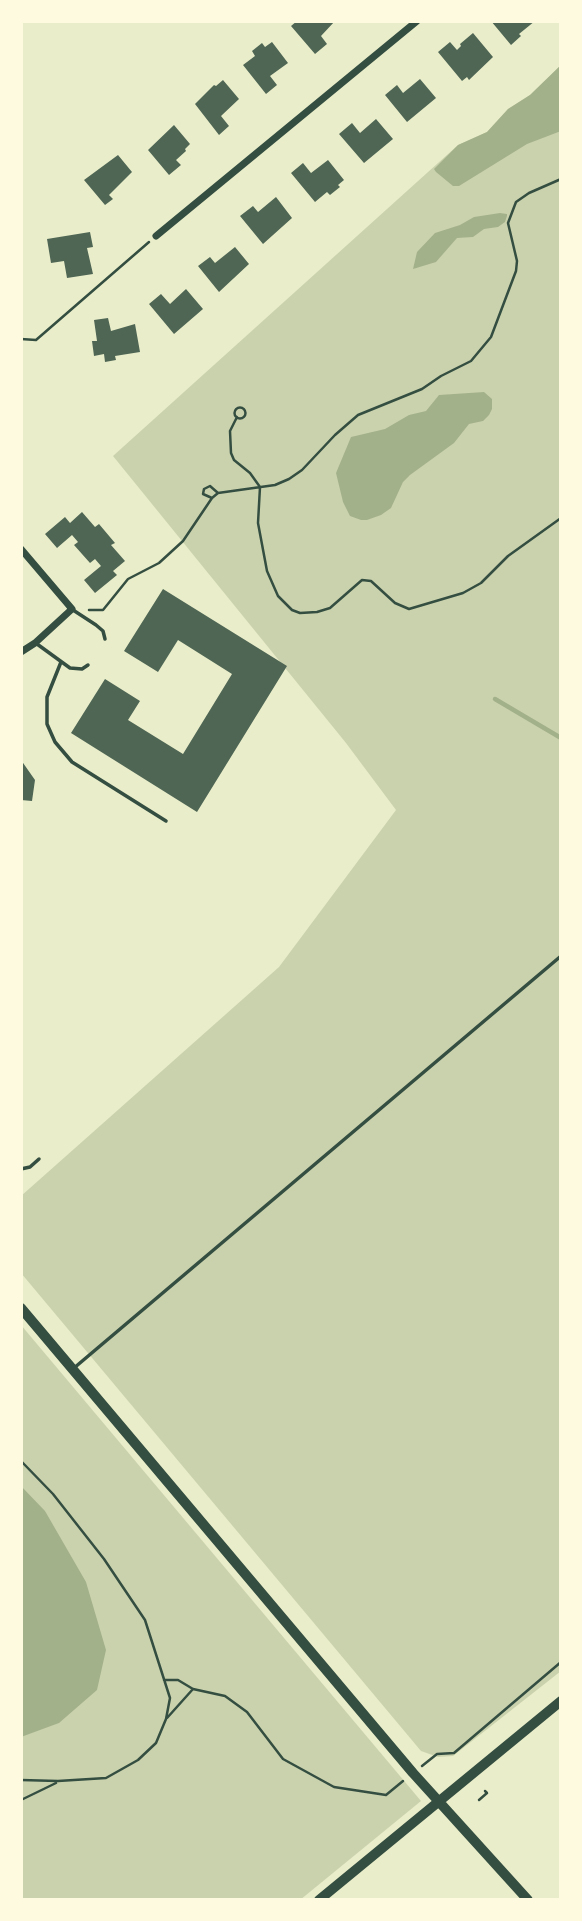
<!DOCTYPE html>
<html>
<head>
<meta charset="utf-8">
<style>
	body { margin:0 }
	#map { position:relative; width:582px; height:1921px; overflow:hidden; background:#e9edc9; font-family:Overpass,sans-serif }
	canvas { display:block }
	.frame { position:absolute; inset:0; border:23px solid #fefae0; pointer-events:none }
</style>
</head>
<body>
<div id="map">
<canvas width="582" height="1921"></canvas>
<div class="frame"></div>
</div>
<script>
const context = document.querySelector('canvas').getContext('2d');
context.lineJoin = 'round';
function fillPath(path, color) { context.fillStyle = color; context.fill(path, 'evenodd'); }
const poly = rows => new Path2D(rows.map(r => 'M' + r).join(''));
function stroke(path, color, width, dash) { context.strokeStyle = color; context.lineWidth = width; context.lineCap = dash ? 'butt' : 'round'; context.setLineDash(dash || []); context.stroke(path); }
fillPath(poly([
	[561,65,561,1671,453,1756,438,1757,421,1751,21,1273,21,1196,279,967,396,810,346,743,113,456,458,145,487,132,508,109,530,95],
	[21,1325,421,1801,300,1900,21,1900]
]), '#cad2ad');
fillPath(poly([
	[561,65,561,131,527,144,459,186,453,186,436,172,434,169,458,145,487,132,508,109,530,95],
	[500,213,507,214,507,216,505,222,498,227,484,229,473,237,457,238,436,262,413,269,417,252,435,233,460,225,474,217],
	[484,392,492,399,492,409,489,415,483,421,469,424,454,443,410,475,403,482,391,508,381,515,367,520,361,520,350,516,343,502,336,473,351,437,385,429,409,415,426,411,439,395],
	[21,1486,45,1511,86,1582,106,1650,97,1690,59,1723,21,1737]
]), '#a3b18a');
stroke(poly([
	[495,699,561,738]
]), '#a3b18a', 4.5);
fillPath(poly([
	[297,21,335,21,321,36,327,44,315,54,291,26],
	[491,21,535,21,519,34,521,36,511,45],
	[473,33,493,57,469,80,467,77,462,81,438,52,450,42,457,50,461,46,460,44],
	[272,42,288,63,270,76,277,85,266,94,243,65,255,56,252,51,262,43,265,47],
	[420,79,436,98,407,122,385,95,397,85,403,93],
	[223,80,239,99,221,116,229,126,219,135,195,104,214,85,216,86],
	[376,119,393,139,364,163,339,134,352,123,360,133],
	[174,125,190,144,185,149,186,151,176,160,181,165,169,175,148,150],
	[118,155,132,172,109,195,113,199,105,205,84,180],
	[328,160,344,180,338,185,340,187,330,195,327,192,315,202,291,173,303,163,311,173],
	[276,197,292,218,263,244,240,216,253,206,258,212],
	[90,232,93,247,87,248,93,274,67,278,64,261,51,263,47,239],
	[235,247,249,264,219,292,198,266,210,257,215,263],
	[186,289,203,309,174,334,149,304,161,294,170,304],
	[108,318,111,331,135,324,140,352,115,356,116,360,105,362,104,354,94,356,92,341,97,341,94,320],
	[82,512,95,527,99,524,115,543,111,545,125,561,113,571,117,575,95,593,84,580,101,566,95,559,90,563,74,545,78,542,72,535,57,548,45,534,65,517,70,523],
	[163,589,287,666,197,812,71,733,105,679,140,701,128,720,183,754,232,674,178,640,158,672,124,651],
	[21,760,35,780,32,801,21,800]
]), '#4f6655');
stroke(poly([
	[21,339,36,340,149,242],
	'234.5 413a5.5 5.5 0 1 1 11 0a5.5 5.5 0 1 1-11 0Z',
	[237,417,230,431,231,453,234,460,250,473,260,487,258,523,267,571,278,596,292,610,300,613,317,612,330,608,362,580,371,581,395,603,409,609,463,593,481,583,508,556,561,518],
	[212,498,203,494,204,489,210,486,218,493],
	[89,610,103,610,128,579,159,563,183,541,212,498,218,493,275,485,289,479,302,470,335,435,358,415,422,389,441,376,471,361,491,337,516,271,517,261,508,223,516,202,529,193,561,179],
	[21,1461,53,1494,104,1559,145,1620,170,1698,166,1719,156,1743,138,1760,106,1778,58,1781,21,1780],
	[164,1680,178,1680,193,1689,225,1696,247,1712,283,1759,334,1787,386,1795,403,1781],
	[167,1718,193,1689],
	[422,1766,437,1754,454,1753,561,1662],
	[21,1800,56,1783],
	[479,1800,487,1793,485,1791]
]), '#344e41', 2.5);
stroke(poly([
	[73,610,96,625,103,631,105,639],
	[37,644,70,668,82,669,88,665],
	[61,662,47,697,47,724,55,742,72,762,166,821],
	[21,1169,30,1167,39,1159],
	[74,1368,561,956]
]), '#344e41', 3.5);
stroke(poly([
	[156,236,417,21],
	[21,549,72,609,35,643,21,652]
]), '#344e41', 7);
stroke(poly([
	[21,1308,413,1773,528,1900],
	[319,1900,561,1701]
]), '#344e41', 10);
</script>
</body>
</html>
